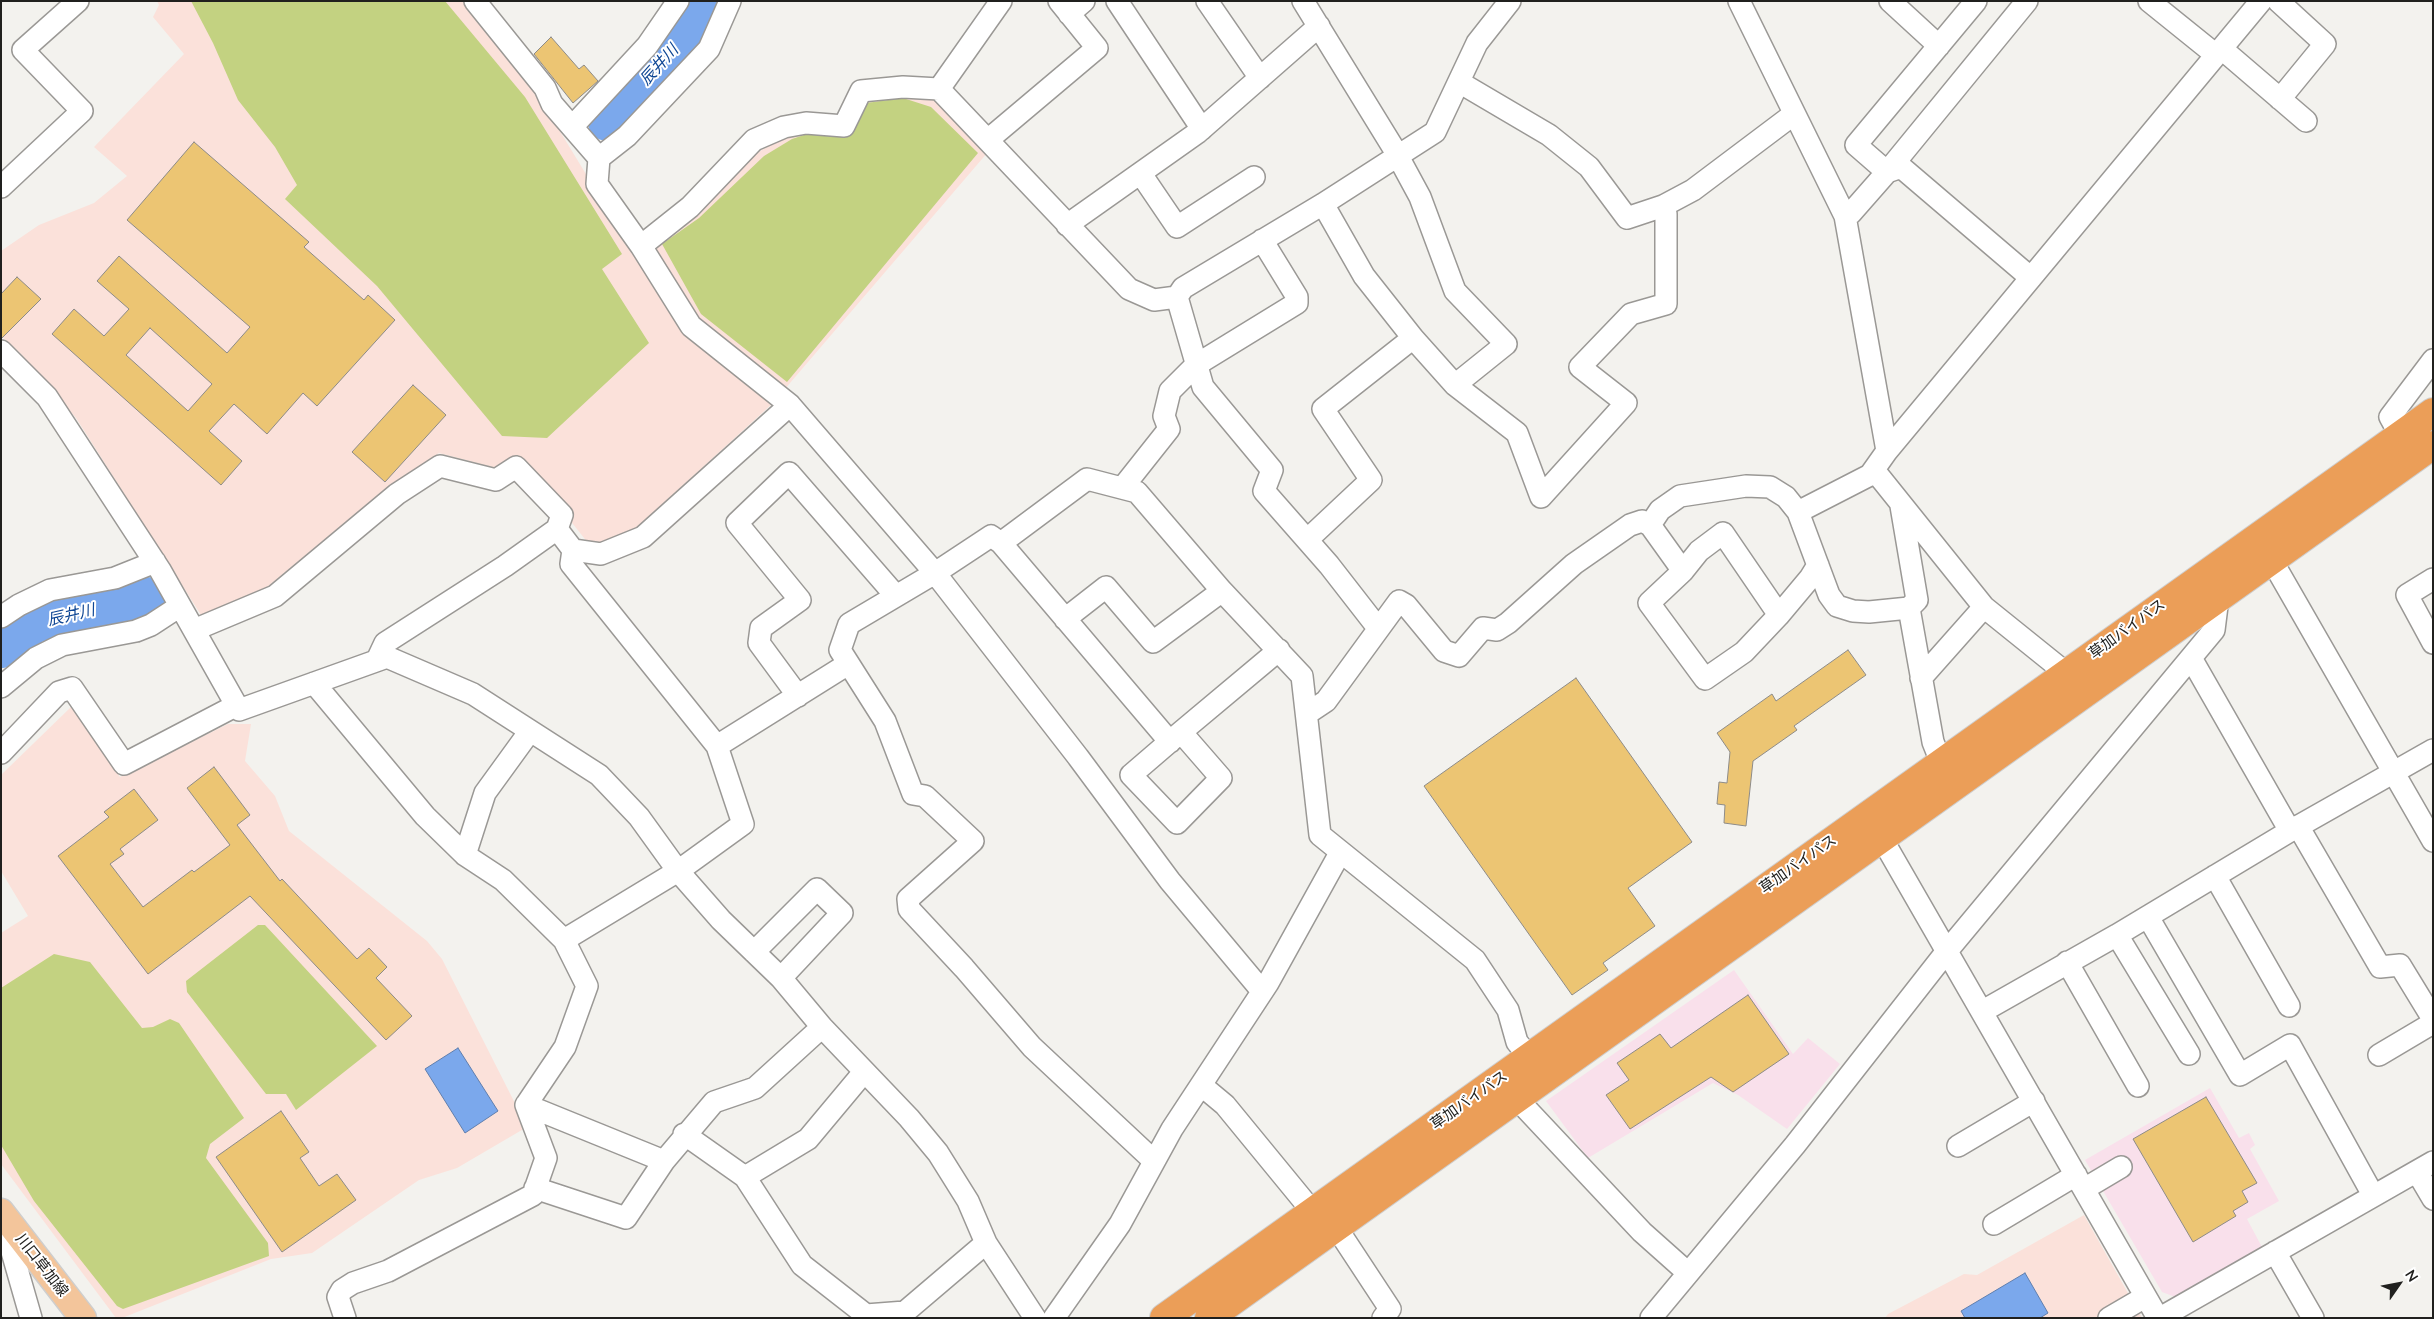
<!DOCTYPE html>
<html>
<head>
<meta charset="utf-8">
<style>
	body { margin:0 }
	#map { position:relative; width:2434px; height:1319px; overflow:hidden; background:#f3f2ee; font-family:Lato,sans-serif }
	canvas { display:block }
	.frame { position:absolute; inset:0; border:2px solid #20201e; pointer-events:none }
	.north { position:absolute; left:2374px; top:1259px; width:50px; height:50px; -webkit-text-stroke:4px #fff; paint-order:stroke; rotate:57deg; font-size:14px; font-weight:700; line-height:20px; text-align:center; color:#20201e }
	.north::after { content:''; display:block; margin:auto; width:18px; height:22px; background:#20201e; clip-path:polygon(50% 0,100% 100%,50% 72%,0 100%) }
</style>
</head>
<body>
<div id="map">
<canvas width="2434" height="1319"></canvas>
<div class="frame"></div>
<div class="north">N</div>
</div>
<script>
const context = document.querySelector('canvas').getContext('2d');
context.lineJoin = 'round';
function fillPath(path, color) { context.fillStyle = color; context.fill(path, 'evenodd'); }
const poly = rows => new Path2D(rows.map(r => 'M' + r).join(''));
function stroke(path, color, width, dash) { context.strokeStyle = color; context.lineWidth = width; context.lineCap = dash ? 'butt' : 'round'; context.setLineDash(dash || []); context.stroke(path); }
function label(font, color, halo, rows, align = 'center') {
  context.font = font + ' Lato,"Noto Sans JP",sans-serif'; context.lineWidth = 4; context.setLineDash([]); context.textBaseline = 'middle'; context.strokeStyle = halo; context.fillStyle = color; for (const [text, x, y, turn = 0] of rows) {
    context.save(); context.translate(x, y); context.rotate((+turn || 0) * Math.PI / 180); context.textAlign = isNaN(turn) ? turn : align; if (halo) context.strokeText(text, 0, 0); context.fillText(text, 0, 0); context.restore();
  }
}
fillPath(poly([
	[1734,970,1793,1054,1808,1038,1840,1064,1787,1129,1738,1095,1713,1083,1588,1158,1546,1101],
	[2210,1088,2239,1138,2249,1133,2255,1145,2250,1149,2279,1201,2247,1219,2263,1249,2178,1298,2162,1292,2085,1160]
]), '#f9e0eb');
fillPath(poly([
	[157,1,467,1,533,87,637,258,695,214,757,153,787,134,847,132,864,101,903,94,933,98,952,113,988,152,772,404,635,529,605,542,588,543,569,519,572,512,514,456,496,468,439,453,390,485,266,588,201,615,76,418,20,353,1,336,1,251,39,225,94,203,127,176,94,147,184,54,153,17,159,5],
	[71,707,120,777,228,724,251,724,245,761,275,796,289,831,427,941,442,959,527,1127,457,1168,419,1180,312,1253,271,1259,122,1318,116,1318,1,1164,1,933,28,916,1,871,1,775],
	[2084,1215,2142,1318,1885,1318,1888,1314,1964,1274,1977,1275]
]), '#fbe1da');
fillPath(poly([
	[191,1,445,1,525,97,622,254,602,269,649,343,547,438,502,436,377,286,285,199,297,185,275,147,238,100,213,43],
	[903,98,931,107,978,153,787,382,701,314,662,244,699,218,764,156,792,139,810,133,866,103],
	[258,925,265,925,377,1046,296,1110,286,1094,266,1094,187,992,186,981],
	[54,954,90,962,142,1028,153,1027,170,1019,179,1023,244,1118,210,1144,206,1158,268,1243,269,1256,123,1309,117,1306,34,1201,1,1145,1,988]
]), '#c3d281');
const water = poly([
	[458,1048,498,1111,465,1133,425,1069,458,1048],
	[2025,1273,2048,1313,2040,1318,1965,1318,1961,1311,2025,1273]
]);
fillPath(water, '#7ba8ec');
stroke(water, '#607fae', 1);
stroke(poly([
	[607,122,642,87,678,45,703,1],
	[1,649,33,625,56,616,131,603,147,596]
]), '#7ba8ec', 38);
const building = poly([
	[551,37,579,69,584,65,598,81,573,103,534,54,551,37],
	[194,142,309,242,304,247,364,300,368,295,395,320,317,406,303,393,267,434,234,404,209,431,242,461,221,485,52,334,74,309,104,336,129,309,97,281,119,256,227,353,250,327,127,220,194,142],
	[150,328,212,384,188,411,126,355,150,328],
	[17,277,41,299,1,339,1,294,17,277],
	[413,385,446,415,385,482,352,452,413,385],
	[1848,650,1866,675,1794,726,1797,730,1753,761,1746,826,1724,823,1725,805,1717,804,1719,782,1727,783,1730,752,1717,733,1772,694,1776,701,1848,650],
	[1576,678,1692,842,1628,888,1655,926,1603,963,1608,970,1572,995,1424,786,1576,678],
	[214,767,250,815,237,825,280,881,282,879,357,959,369,948,387,967,376,978,412,1016,386,1040,250,896,148,974,58,856,109,817,104,812,134,789,158,820,120,849,124,854,110,864,143,907,192,870,194,872,230,845,187,788,214,767],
	[1748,995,1789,1054,1733,1092,1711,1077,1630,1129,1606,1095,1629,1080,1617,1063,1660,1034,1671,1048,1748,995],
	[2206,1097,2257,1183,2242,1191,2248,1202,2233,1211,2236,1216,2193,1242,2133,1139,2206,1097],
	[281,1111,309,1152,300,1158,319,1186,337,1174,356,1200,282,1252,216,1157,281,1111]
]);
fillPath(building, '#ecc573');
stroke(building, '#8d8b88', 1);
const minor = poly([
	[475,1,545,88,552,104,599,158,597,184,641,246,691,326,790,405,935,573,1078,757,1170,881,1262,991],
	[1117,1,1202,129],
	[1207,1,1260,78],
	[1303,1,1394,149,1420,197,1455,291,1506,344,1455,385],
	[1739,1,1845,216,1887,451],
	[1890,1,1939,46],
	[1976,1,1856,145,1887,172,1901,167,2031,278],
	[2149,1,2216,55],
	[2278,1,2325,44,2280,99],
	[1069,14,1084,1],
	[2222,49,2306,121],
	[1459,82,1549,135,1589,167,1627,218,1663,206,1693,190,1794,114],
	[939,89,1001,1],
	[572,127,647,46,678,1],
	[989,139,1097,48,1059,1],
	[599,158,627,136,709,49,730,1],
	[1141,174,1177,227,1254,177],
	[1,187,82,111,23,50,78,1],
	[1323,204,1364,276,1413,338,1455,385,1517,433,1541,497,1626,403,1580,367,1631,314,1666,304,1666,214,1663,206],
	[1845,216,1851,213,1887,172,2027,1],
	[1067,225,1197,133,1319,26],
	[641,246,690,207,754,140,784,127,806,123,844,126,861,91,903,87,939,89,1129,289,1154,300,1177,297],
	[1,351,47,397,160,570,239,710,387,657,473,694,599,775,639,817,678,871,721,920,781,978,822,1027,909,1118,938,1153,968,1201,986,1243,1035,1318],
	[2400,435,2390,417,2433,360],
	[1874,470,1984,607,2066,673],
	[1123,487,1169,429,1164,416,1170,391,1196,365,1297,303,1297,297,1262,240],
	[1901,506,1917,600,1909,608],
	[1798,512,1870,475,1887,451,2261,1],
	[1650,525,1660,510,1680,496,1746,486,1770,487,1786,497,1798,512,1829,595,1837,606,1853,611,1869,612,1909,608,1933,742,1941,762],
	[557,529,573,550,571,564,717,746,743,824,678,871,564,940],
	[1307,540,1371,480,1323,409,1413,338],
	[1001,543,1087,479,1137,492,1222,591,1302,676,1320,835,1475,960,1508,1010,1517,1042,1539,1069],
	[573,550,601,554,643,537,790,405],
	[2271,559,2433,841],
	[2433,579,2407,595,2433,643],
	[1779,615,1723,533,1699,551,1683,571,1649,603,1705,679,1744,652,1779,615,1810,578,1818,565],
	[1,617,19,605,50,590,115,578,155,562],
	[1065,619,1106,587,1153,642,1222,591],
	[1378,628,1329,565,1264,491,1272,470,1203,387,1177,297,1183,288,1323,204,1435,132,1477,43,1510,1],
	[194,630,275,596,397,494,440,466,496,480,516,467,562,515,557,529,505,566,385,643,377,660],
	[2191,658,2290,831],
	[1921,678,1984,607],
	[314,683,425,816,465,855,503,880,564,940,587,986,565,1047,526,1105,546,1158,533,1195,388,1271,353,1283,342,1290,338,1297,345,1318],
	[1,687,36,658,62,645,136,631,151,625,180,606],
	[798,696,759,643,761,628,800,600,737,523,789,473,896,596],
	[1308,713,1326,701,1399,601,1406,605,1444,651,1459,656,1483,628,1497,630,1508,623,1574,564,1630,525,1642,521,1650,525,1683,571],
	[1181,732,1221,778,1177,823,1131,775,1181,732,1279,650],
	[717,746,848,664],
	[1,753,59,692,72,688,124,764,237,705],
	[2298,826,2380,967,2400,965,2433,1019],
	[1881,837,2158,1318],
	[465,855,485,793,530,731],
	[2215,876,2289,1006],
	[2148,917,2240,1075,2290,1045,2373,1195],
	[2117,935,2189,1054],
	[754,952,817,889,842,913,781,978],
	[2067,962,2138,1086],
	[1983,1011,2117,935,2290,831,2433,750],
	[2379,1055,2433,1023],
	[1201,1085,1225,1105,1312,1211],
	[1518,1100,1642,1232,1688,1273],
	[526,1105,664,1161],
	[684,1134,745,1177,802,1265,866,1315,905,1312,986,1243],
	[1958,1146,2034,1101],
	[1154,1161,1032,1047,964,968,909,909,908,899,973,841,925,796,913,794,885,721,840,650,849,624,935,573,991,536,1001,543,1170,742],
	[2417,1172,2433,1199],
	[745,1177,808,1139,864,1072],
	[535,1188,626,1218,664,1161,714,1102,755,1088,822,1027],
	[2084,1189,2121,1167],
	[2,1217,31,1318],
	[1994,1224,2076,1175],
	[1336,1227,1390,1309,1383,1318],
	[2275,1252,2313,1318],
	[1054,1318,1120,1224,1172,1129,1268,983,1340,853],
	[1651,1318,1795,1145,1947,951,2214,630,2218,598],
	[2109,1318,2145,1297],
	[2160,1318,2433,1162]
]);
const major = poly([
	[1,1212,83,1318]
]);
const highway = poly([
	[1164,1318,2433,412],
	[1209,1318,2433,445]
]);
stroke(minor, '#9a9895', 24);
stroke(major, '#cecece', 29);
stroke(highway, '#cecece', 30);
stroke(minor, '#fff', 21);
stroke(major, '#f3c59b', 26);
stroke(highway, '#eb9e58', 28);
label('15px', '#20201e', '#fff', [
	["草加バイパス",2127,629,-36],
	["草加バイパス",1798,864,-35],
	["草加バイパス",1469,1100,-35],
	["川口草加線",42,1265,52]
]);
label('italic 16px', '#0e4694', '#fff', [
	["辰井川",659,65,-48],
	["辰井川",71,615,-13]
]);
</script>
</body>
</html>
